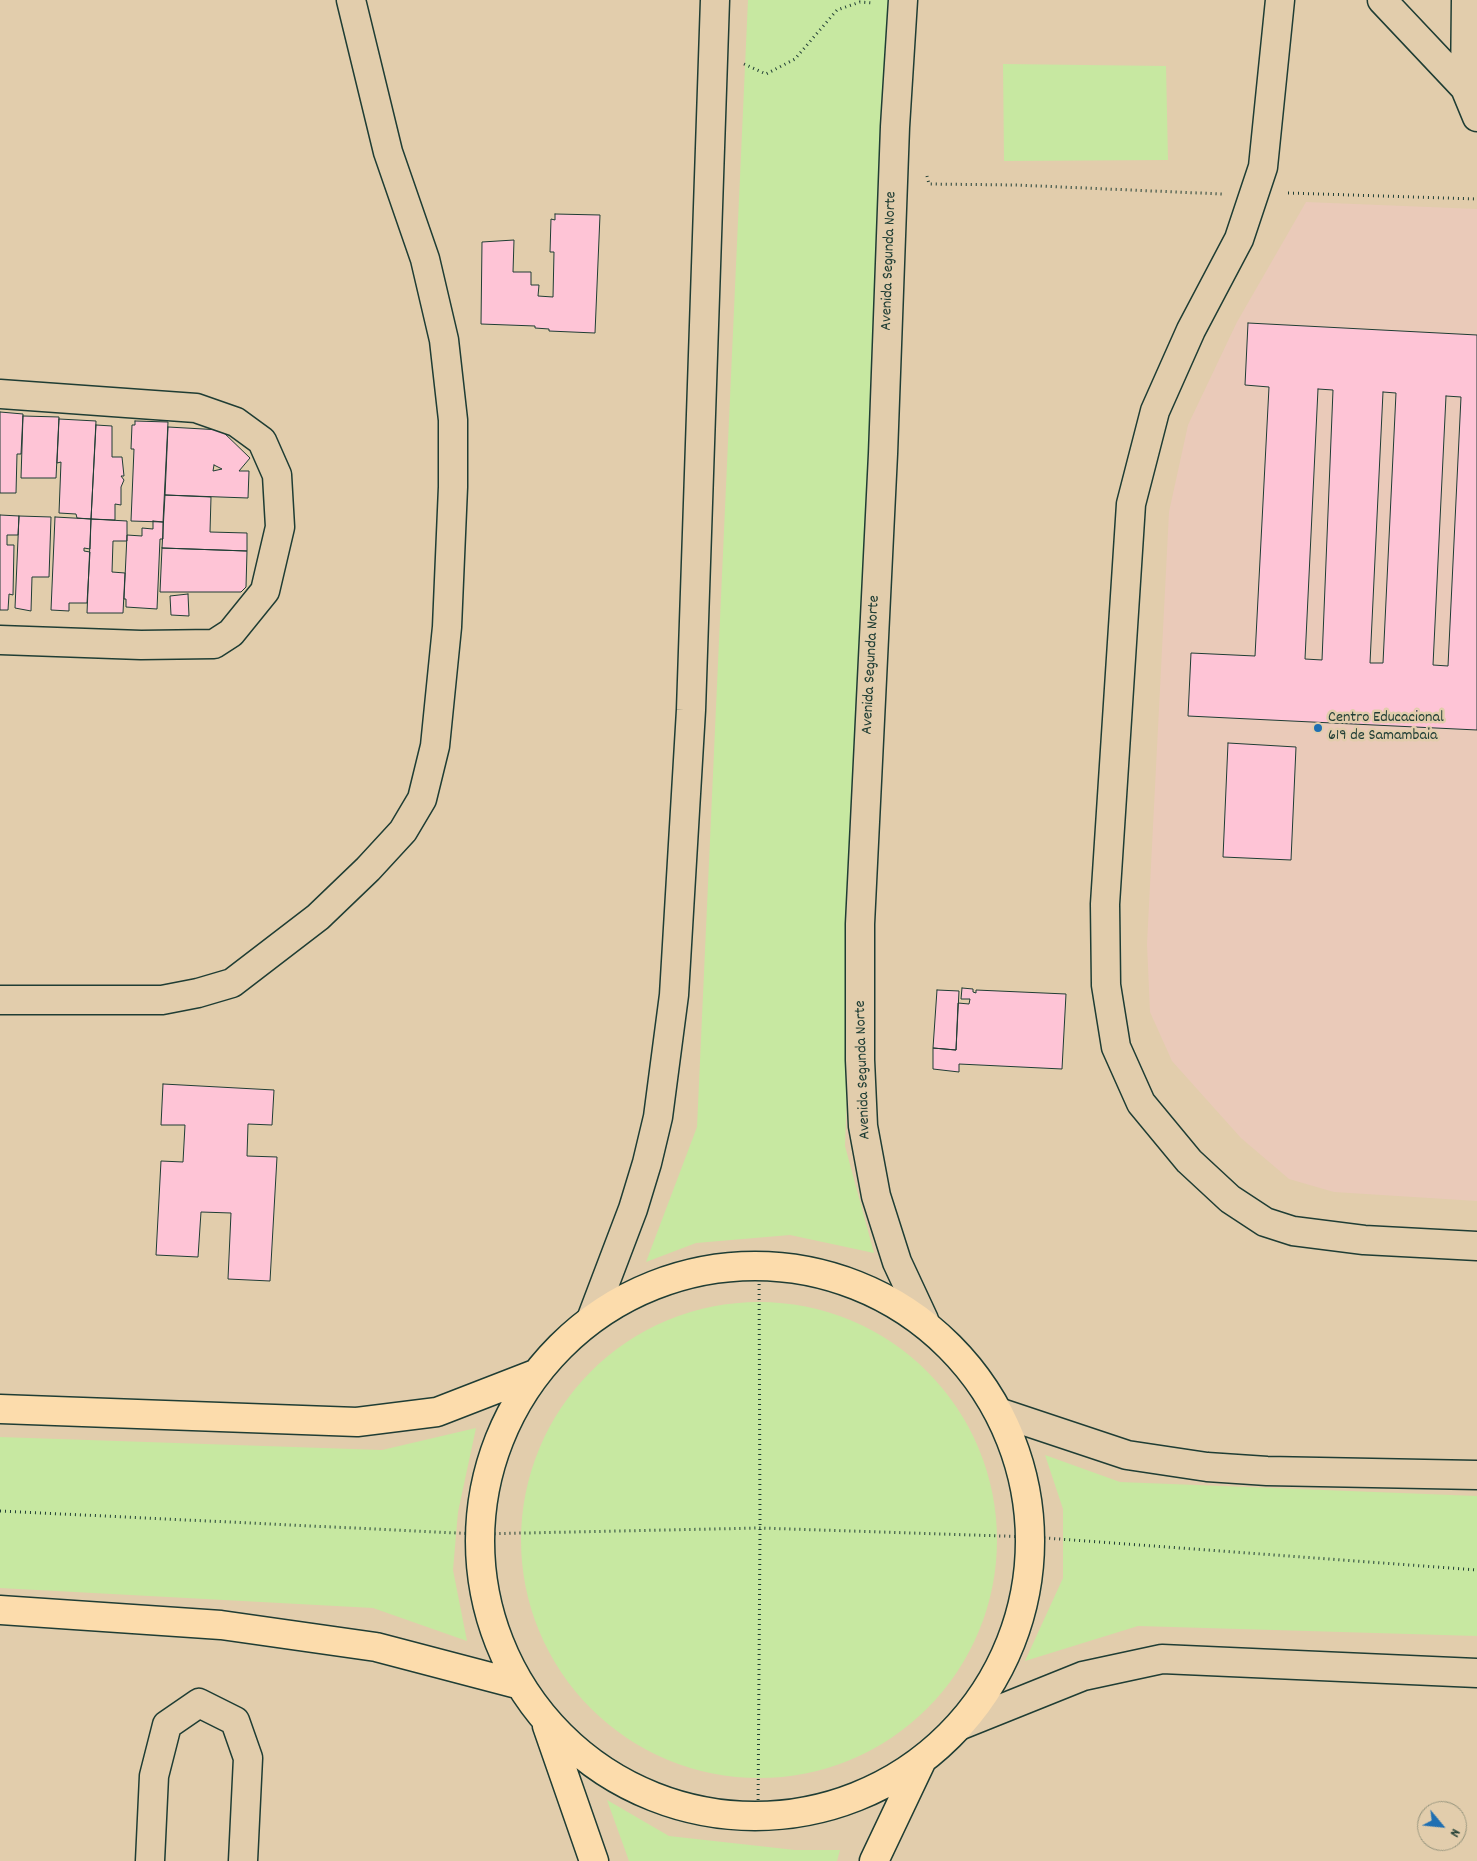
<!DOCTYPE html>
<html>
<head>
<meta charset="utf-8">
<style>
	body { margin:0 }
	#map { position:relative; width:1477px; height:1861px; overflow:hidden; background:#e2cdac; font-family:Dekko,sans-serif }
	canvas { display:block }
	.north { position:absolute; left:1417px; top:1801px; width:50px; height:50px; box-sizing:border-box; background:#e2cdac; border:1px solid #94937c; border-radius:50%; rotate:118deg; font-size:14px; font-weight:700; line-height:20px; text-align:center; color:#1f3d34 }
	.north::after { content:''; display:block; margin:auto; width:18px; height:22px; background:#1f6fb2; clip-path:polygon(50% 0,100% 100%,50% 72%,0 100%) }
</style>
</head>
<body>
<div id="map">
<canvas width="1477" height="1861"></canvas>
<div class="north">N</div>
</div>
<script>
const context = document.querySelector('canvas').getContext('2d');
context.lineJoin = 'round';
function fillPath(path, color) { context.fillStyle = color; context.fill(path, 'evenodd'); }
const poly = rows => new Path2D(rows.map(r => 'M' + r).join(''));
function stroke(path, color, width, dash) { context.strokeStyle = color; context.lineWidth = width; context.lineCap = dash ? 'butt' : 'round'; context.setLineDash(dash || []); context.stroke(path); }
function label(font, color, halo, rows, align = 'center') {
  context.font = font + ' Dekko,sans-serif'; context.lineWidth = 5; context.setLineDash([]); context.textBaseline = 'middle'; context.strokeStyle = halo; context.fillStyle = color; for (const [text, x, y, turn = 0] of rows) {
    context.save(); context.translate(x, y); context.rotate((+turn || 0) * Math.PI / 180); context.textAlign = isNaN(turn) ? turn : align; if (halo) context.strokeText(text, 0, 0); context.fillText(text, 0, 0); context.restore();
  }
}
fillPath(poly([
	[1306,202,1477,209,1477,1201,1334,1192,1289,1179,1241,1138,1172,1061,1150,1012,1147,944,1169,512,1188,425,1237,322]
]), '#eacab9');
fillPath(poly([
	[748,0,888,0,845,1146,874,1253,790,1235,696,1243,646,1262,697,1127],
	[1003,64,1166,66,1168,160,1004,161],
	'521 1540a238 238 0 1 1 476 0a238 238 0 1 1-476 0Z',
	[476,1428,458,1512,453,1570,467,1641,373,1608,0,1588,0,1437,382,1450],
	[1045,1455,1120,1482,1477,1496,1477,1636,1138,1626,1025,1661,1063,1578,1063,1509],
	[607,1800,669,1836,795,1850,840,1850,837,1861,629,1861]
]), '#c7e8a1');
const building = poly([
	[555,214,600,215,595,333,549,331,549,329,535,328,535,326,481,324,482,242,514,240,513,272,531,272,531,285,539,285,538,296,553,297,554,252,550,252,551,219,555,220,555,214],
	[1248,323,1477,335,1477,730,1188,716,1191,653,1255,656,1269,387,1245,385,1248,323],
	[1318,389,1333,390,1322,660,1305,659,1318,389],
	[1383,392,1396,393,1383,663,1370,663,1383,392],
	[1446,396,1461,397,1448,666,1433,665,1446,396],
	[0,412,23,414,21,454,17,454,16,493,0,493,0,412],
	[23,416,59,417,56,478,21,478,23,416],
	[59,419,96,421,91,519,77,518,76,514,59,513,61,462,57,463,59,419],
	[135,421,168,422,163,522,131,521,134,449,131,449,132,425,135,425,135,421],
	[96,425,112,426,112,457,122,457,124,476,121,476,124,480,121,487,121,505,115,504,115,520,91,519,96,425],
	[168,427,221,430,250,458,239,471,249,471,248,498,165,495,168,427],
	[214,465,222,469,213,471,214,465],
	[165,495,211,497,210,532,247,533,247,551,162,548,165,495],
	[0,515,19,516,18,535,7,535,7,545,14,545,13,595,9,594,8,610,0,610,0,515],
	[19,516,51,517,49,577,32,577,31,611,15,608,19,516],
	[55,517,91,519,90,549,84,548,84,551,90,552,87,603,69,603,69,611,51,610,55,517],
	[91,519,127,521,127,541,113,541,112,572,125,573,123,613,87,613,91,519],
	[153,521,163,522,163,539,160,539,157,609,126,607,126,599,124,599,127,535,142,536,142,528,153,529,153,521],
	[162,548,247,551,246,587,241,592,160,592,162,548],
	[188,594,189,616,171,615,170,596,188,594],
	[1228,743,1296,747,1291,860,1223,857,1228,743],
	[962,988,973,989,973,992,976,993,976,990,1066,994,1062,1069,959,1064,959,1072,933,1069,933,1048,956,1050,958,1003,969,1004,970,999,961,999,962,988],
	[937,990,959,991,956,1050,933,1048,937,990],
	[163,1084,274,1090,272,1125,248,1124,247,1156,277,1157,270,1281,228,1279,231,1213,201,1212,198,1257,156,1255,161,1161,183,1162,185,1125,161,1125,163,1084]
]);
fillPath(building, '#fec4d6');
stroke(building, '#1f3d34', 1);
const minor = poly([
	[903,0,895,127,883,454,860,924,860,1060,863,1126,876,1196,897,1262,924,1320],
	[1280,0,1263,167,1239,239,1191,330,1155,411,1131,504,1105,904,1106,985,1116,1047,1141,1103,1189,1161,1230,1199,1265,1222,1293,1231,1364,1240,1477,1246],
	[1382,0,1465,88],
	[1466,0,1465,88,1477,117],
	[0,394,196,408,236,422,262,441,277,475,280,527,265,591,231,633,214,644,141,645,0,640],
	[0,1000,162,1000,198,993,232,983,318,917,368,869,403,831,422,799,435,746,447,627,453,487,453,420,444,340,425,259,388,152,351,0],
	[592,1317,633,1209,647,1163,658,1117,674,995,691,710,715,0],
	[1001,1413,1127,1455,1207,1467,1267,1471,1477,1475],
	[961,1725,1083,1676,1162,1659,1477,1673],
	[150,1861,154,1776,167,1725,199,1703,235,1721,248,1758,243,1861]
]);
const major = poly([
	'480 1541a275 275 0 1 1 550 0a275 275 0 1 1-550 0Z',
	[0,1409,357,1422,437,1412,535,1374],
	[0,1610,221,1625,376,1647,517,1684],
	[547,1726,594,1861],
	[874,1861,921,1762]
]);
stroke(minor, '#1f3d34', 31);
stroke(major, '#1f3d34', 31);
stroke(poly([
	[744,64,766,74,795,59,837,10,860,2,872,3],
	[927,176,929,184,1016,185,1222,194],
	[1288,193,1477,199],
	[0,1511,478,1534,760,1528,1032,1537,1477,1570],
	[758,1815,760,1528,759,1263]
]), '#1f3d34', 3, [1, 4]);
stroke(minor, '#e2cdac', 28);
stroke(major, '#fcdcac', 28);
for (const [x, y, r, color] of [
	[1318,728,5,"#1f6fb2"]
]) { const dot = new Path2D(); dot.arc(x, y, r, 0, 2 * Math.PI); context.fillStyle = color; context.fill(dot); stroke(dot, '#e2cdac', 2); }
label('16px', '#1f3d34', '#e2cdac', [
	["Avenida Segunda Norte",890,261,-88],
	["Avenida Segunda Norte",872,665,-87],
	["Avenida Segunda Norte",864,1070,-92]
]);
label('16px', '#1f3d34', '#e2cdac', [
	["Centro Educacional",1328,719],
	["619 de Samambaia",1328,737]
], 'left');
</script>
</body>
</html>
